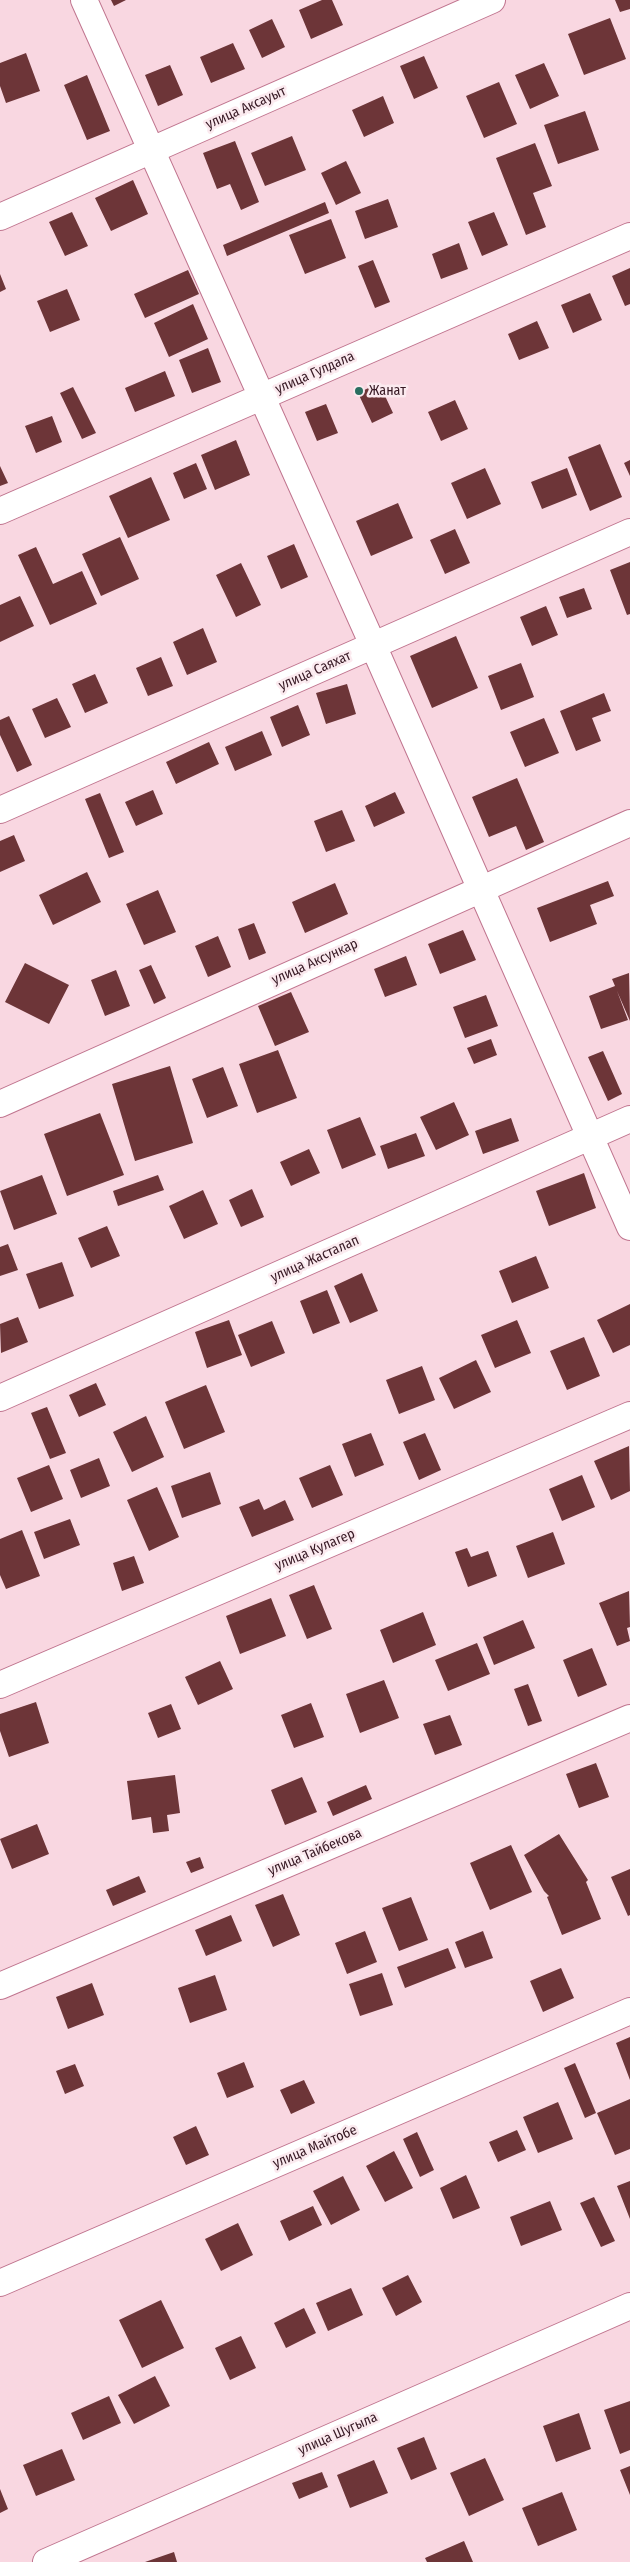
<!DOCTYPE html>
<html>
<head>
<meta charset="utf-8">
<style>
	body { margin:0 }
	canvas { display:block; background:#f9d7e1 }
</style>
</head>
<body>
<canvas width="630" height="2562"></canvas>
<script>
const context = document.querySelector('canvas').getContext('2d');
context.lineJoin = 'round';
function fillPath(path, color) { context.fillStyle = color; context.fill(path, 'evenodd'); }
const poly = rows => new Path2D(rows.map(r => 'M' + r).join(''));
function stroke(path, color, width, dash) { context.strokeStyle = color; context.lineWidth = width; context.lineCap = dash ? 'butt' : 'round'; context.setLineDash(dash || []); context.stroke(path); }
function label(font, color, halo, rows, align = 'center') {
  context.font = font + ' "Fira Sans Condensed",sans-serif'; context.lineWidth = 5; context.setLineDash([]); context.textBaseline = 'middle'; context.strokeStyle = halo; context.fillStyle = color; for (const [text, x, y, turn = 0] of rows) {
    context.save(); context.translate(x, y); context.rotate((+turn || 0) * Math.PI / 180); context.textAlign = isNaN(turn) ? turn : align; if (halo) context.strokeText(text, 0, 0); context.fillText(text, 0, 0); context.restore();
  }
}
fillPath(poly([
	[111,0,126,0,114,6],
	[322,0,332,0,343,25,311,39,299,10],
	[615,0,630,0,630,9,620,12],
	[610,18,626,59,584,75,568,34],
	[272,19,285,47,262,58,249,30],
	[233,43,245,69,211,83,200,57],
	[26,53,40,91,6,103,0,86,0,63],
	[424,56,438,88,414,99,400,66],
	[544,63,559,96,530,109,515,75],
	[170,65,183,95,158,106,145,75],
	[87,75,110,131,87,140,64,85],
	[499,82,517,124,484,138,466,96],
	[383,96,394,123,364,137,352,110],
	[585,111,599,150,558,164,544,125],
	[292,136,306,170,265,186,251,153],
	[235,141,259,202,241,210,230,184,217,189,203,153],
	[535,143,552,186,533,193,546,227,526,235,496,158],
	[346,161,361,193,336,205,321,173],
	[133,180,148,214,111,231,95,198],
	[388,199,398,227,365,239,355,211],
	[325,202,329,213,227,256,223,245],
	[72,212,88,246,65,256,49,222],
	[494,212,508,245,482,256,468,222],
	[331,219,346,258,305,274,289,235],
	[459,243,468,269,441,279,432,254],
	[373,260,390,302,375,308,358,266],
	[630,268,630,304,625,306,612,276],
	[188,270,199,294,145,318,134,294],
	[0,274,6,289,0,292],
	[67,289,80,320,50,332,37,301],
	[590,293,602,320,573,333,561,305],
	[193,304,208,339,169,357,154,323],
	[537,321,549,348,519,360,508,334],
	[208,348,221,382,192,393,179,360],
	[165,371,175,396,135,412,125,388],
	[379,383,393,413,372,423,358,393],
	[73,387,96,433,82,439,60,393],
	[455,400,468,429,441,441,428,412],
	[326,404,338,433,317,441,305,412],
	[52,416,62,442,36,453,25,426],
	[236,440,250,475,215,490,201,455],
	[600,444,622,497,590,511,568,457],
	[630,460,630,476,624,463],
	[196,463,207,489,184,499,173,473],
	[0,466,8,483,0,486],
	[485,468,501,504,467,519,451,483],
	[567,468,577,495,542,509,531,482],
	[151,477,170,520,128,538,109,496],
	[398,503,413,538,371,556,356,521],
	[455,529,470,563,445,574,430,540],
	[120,537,139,579,101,596,82,554],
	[294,544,308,577,281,589,267,556],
	[36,547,53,584,82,571,97,604,50,625,18,555],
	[630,562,630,614,627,615,610,570],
	[241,563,261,605,236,617,216,575],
	[584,588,592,609,567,618,559,597],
	[20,596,34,626,0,642,0,605],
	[546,606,558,635,532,646,520,617],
	[203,628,217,662,187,675,173,642],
	[456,636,478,688,432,708,410,656],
	[161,657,173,686,148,696,136,668],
	[521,663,534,697,501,710,488,676],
	[95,674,108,703,85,713,72,684],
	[347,684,356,714,326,724,316,693],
	[604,693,611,711,592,718,601,741,576,751,560,711],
	[57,698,71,727,45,738,32,709],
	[298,705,310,735,282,747,270,717],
	[9,716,32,765,17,772,0,735,0,720],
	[544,718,559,753,525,767,510,732],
	[262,731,272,755,235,771,225,747],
	[209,742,219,764,176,784,166,762],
	[517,778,544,842,526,850,516,826,489,837,472,797],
	[153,790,163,814,136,826,125,802],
	[395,792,405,813,374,827,365,806],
	[100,793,124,852,109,858,85,799],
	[342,810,355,841,326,852,314,821],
	[14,835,25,861,0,872,0,841],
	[87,872,101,902,53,925,39,895],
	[608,881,614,896,590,905,597,924,550,942,537,908],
	[335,883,348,914,305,933,292,902],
	[158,890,176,932,144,945,126,904],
	[254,923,266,953,249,960,238,929],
	[463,930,476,960,440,974,428,944],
	[218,936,231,967,208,977,195,946],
	[406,956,417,985,385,997,374,969],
	[25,963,69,985,49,1024,5,1002],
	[151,965,166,998,154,1004,139,970],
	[116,970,130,1006,105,1016,91,980],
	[629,973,630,1021,617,991,628,1020,601,1029,589,996,615,986,612,979],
	[291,992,309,1032,275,1046,258,1006],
	[486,995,498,1026,465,1038,453,1007],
	[491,1039,497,1055,474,1064,467,1048],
	[278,1050,297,1098,257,1113,239,1064],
	[603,1051,622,1094,608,1101,588,1057],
	[170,1066,193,1143,135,1161,112,1084],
	[223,1067,238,1106,207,1118,192,1079],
	[454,1102,469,1135,436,1150,420,1117],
	[100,1113,124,1175,67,1196,44,1134],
	[360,1117,376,1155,342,1169,327,1130],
	[511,1118,519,1141,483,1154,475,1131],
	[416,1133,425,1156,388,1169,380,1146],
	[309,1149,320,1173,291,1186,280,1162],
	[584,1173,596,1208,549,1226,536,1191],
	[42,1175,57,1214,14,1230,0,1191],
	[158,1175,164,1190,118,1206,113,1191],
	[252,1189,264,1217,241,1227,229,1200],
	[203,1190,218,1224,184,1239,169,1206],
	[107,1226,120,1256,91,1268,78,1238],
	[8,1244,18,1270,0,1276,0,1247],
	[536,1256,549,1288,512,1303,499,1271],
	[62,1262,74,1296,39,1309,26,1274],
	[362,1273,378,1311,350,1323,334,1286],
	[327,1290,340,1323,313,1334,300,1301],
	[630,1304,630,1345,613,1353,597,1320],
	[18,1317,28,1342,1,1353,0,1324],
	[229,1320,242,1355,207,1368,195,1332],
	[517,1320,531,1353,495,1368,481,1335],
	[272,1321,285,1353,251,1367,238,1335],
	[584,1337,600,1376,567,1390,550,1351],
	[476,1360,491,1392,454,1409,439,1378],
	[422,1366,435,1400,399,1414,386,1380],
	[96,1383,106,1405,79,1417,69,1395],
	[206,1385,225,1432,184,1449,165,1402],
	[47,1407,66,1453,50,1459,31,1413],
	[146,1416,164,1457,132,1472,113,1432],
	[371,1433,384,1465,355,1477,342,1444],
	[425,1433,441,1470,419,1480,403,1442],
	[629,1446,630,1491,611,1500,594,1461],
	[99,1458,110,1486,81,1498,70,1470],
	[49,1465,63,1499,31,1512,17,1478],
	[330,1465,343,1495,312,1508,299,1478],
	[210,1472,221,1504,182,1518,171,1486],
	[582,1475,595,1507,562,1521,549,1489],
	[157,1487,179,1537,149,1551,127,1500],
	[259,1499,264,1510,285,1500,294,1520,252,1537,239,1507],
	[70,1519,80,1545,44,1559,34,1532],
	[22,1530,40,1576,6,1589,0,1575,0,1539],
	[553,1532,565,1564,528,1578,516,1546],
	[467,1548,471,1557,488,1551,497,1576,468,1587,455,1552],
	[134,1556,144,1583,122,1591,113,1563],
	[314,1585,332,1629,307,1639,289,1595],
	[629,1591,630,1627,627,1628,630,1641,617,1646,599,1603],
	[271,1598,286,1636,240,1654,226,1616],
	[423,1612,436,1645,393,1663,380,1630],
	[523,1620,535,1648,494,1665,483,1637],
	[477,1643,490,1674,448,1691,435,1660],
	[592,1648,607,1685,578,1697,563,1660],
	[220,1661,233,1689,198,1705,185,1677],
	[384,1680,399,1718,360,1733,346,1694],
	[528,1684,542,1721,528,1726,514,1689],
	[36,1702,49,1743,9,1757,0,1731,0,1714],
	[311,1703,324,1737,294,1748,281,1715],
	[171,1704,181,1729,158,1738,148,1713],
	[450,1715,462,1745,435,1755,423,1724],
	[596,1763,609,1797,579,1808,566,1774],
	[175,1775,180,1813,167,1815,169,1831,153,1833,151,1817,132,1820,127,1781],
	[302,1777,317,1812,285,1825,271,1790],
	[366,1785,372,1799,333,1816,327,1802],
	[37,1824,49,1854,12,1869,0,1839],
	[559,1834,588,1880,586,1882,601,1919,562,1935,547,1897,549,1896,544,1891,524,1855],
	[511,1845,532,1892,490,1910,470,1863],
	[200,1857,204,1868,191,1873,186,1862],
	[630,1869,630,1915,628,1916,611,1877],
	[139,1876,146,1892,113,1906,106,1890],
	[283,1894,300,1935,273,1947,255,1905],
	[411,1897,428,1940,399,1951,382,1908],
	[231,1915,242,1941,206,1956,195,1930],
	[365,1931,377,1962,347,1974,335,1943],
	[483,1931,493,1958,465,1968,455,1942],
	[448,1948,456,1968,405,1988,397,1967],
	[561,1968,574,1998,543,2012,530,1981],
	[382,1973,393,2005,360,2016,349,1984],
	[215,1975,227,2010,190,2023,178,1988],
	[92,1983,104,2015,68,2029,56,1997],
	[630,2037,630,2080,616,2043],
	[244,2062,254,2087,227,2098,217,2073],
	[575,2063,596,2113,585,2118,564,2068],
	[75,2064,84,2086,65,2094,56,2071],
	[304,2080,315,2103,291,2114,280,2090],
	[630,2099,630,2149,615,2155,597,2113],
	[558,2102,573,2139,538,2153,523,2117],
	[196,2126,209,2155,186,2165,173,2137],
	[517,2130,526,2150,498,2162,489,2142],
	[417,2132,434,2170,420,2177,403,2139],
	[394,2151,413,2188,385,2202,366,2166],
	[466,2175,480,2208,453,2219,440,2188],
	[343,2176,360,2210,331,2225,313,2191],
	[630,2181,630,2219,617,2186],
	[594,2197,615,2241,601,2247,580,2203],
	[550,2201,562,2230,521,2246,510,2217],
	[313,2206,322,2225,289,2241,280,2221],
	[238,2223,253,2255,221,2271,205,2239],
	[408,2275,422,2302,396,2316,382,2288],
	[351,2288,363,2315,328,2331,316,2303],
	[161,2300,184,2348,142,2368,119,2320],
	[304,2308,316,2333,286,2348,274,2323],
	[241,2336,256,2368,230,2380,215,2348],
	[155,2376,170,2406,134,2424,118,2395],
	[109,2396,121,2423,83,2440,71,2413],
	[630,2401,630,2450,620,2454,604,2410],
	[579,2413,591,2449,556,2462,543,2426],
	[424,2437,437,2469,411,2480,397,2448],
	[62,2449,75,2480,36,2496,23,2465],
	[485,2458,504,2500,469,2516,450,2473],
	[374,2460,388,2493,350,2508,337,2475],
	[630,2466,630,2495,620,2470],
	[322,2472,328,2487,299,2499,292,2483],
	[0,2489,8,2509,0,2513],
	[562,2492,577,2530,538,2546,522,2508],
	[464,2541,473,2562,427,2562,425,2558],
	[174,2552,177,2562,145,2562]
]), '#6d3538');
const minor = poly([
	[84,0,373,645,630,1227],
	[0,217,492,0],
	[0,511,630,236],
	[0,810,630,532],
	[0,1104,630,823],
	[0,1398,630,1119],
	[0,1685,630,1415],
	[0,1986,630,1718],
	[0,2283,630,2011],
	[46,2562,630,2306]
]);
stroke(minor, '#c0758f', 28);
stroke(minor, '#fff', 26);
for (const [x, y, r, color] of [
	[359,391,5,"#2a6e60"]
]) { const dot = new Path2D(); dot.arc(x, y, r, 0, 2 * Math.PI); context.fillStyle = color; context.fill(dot); stroke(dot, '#fbeaef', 2); }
label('14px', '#371924', '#fbeaef', [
	["улица Аксауыт",246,108,-24],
	["улица Гулдала",315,373,-24],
	["улица Саяхат",315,671,-24],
	["улица Аксункар",315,962,-24],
	["улица Жасталап",315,1259,-24],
	["улица Кулагер",315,1550,-23],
	["улица Тайбекова",315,1852,-23],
	["улица Майтобе",315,2147,-23],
	["улица Шугыла",338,2434,-24]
]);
label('14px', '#371924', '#fbeaef', [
	["Жанат",369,391]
], 'left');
</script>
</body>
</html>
